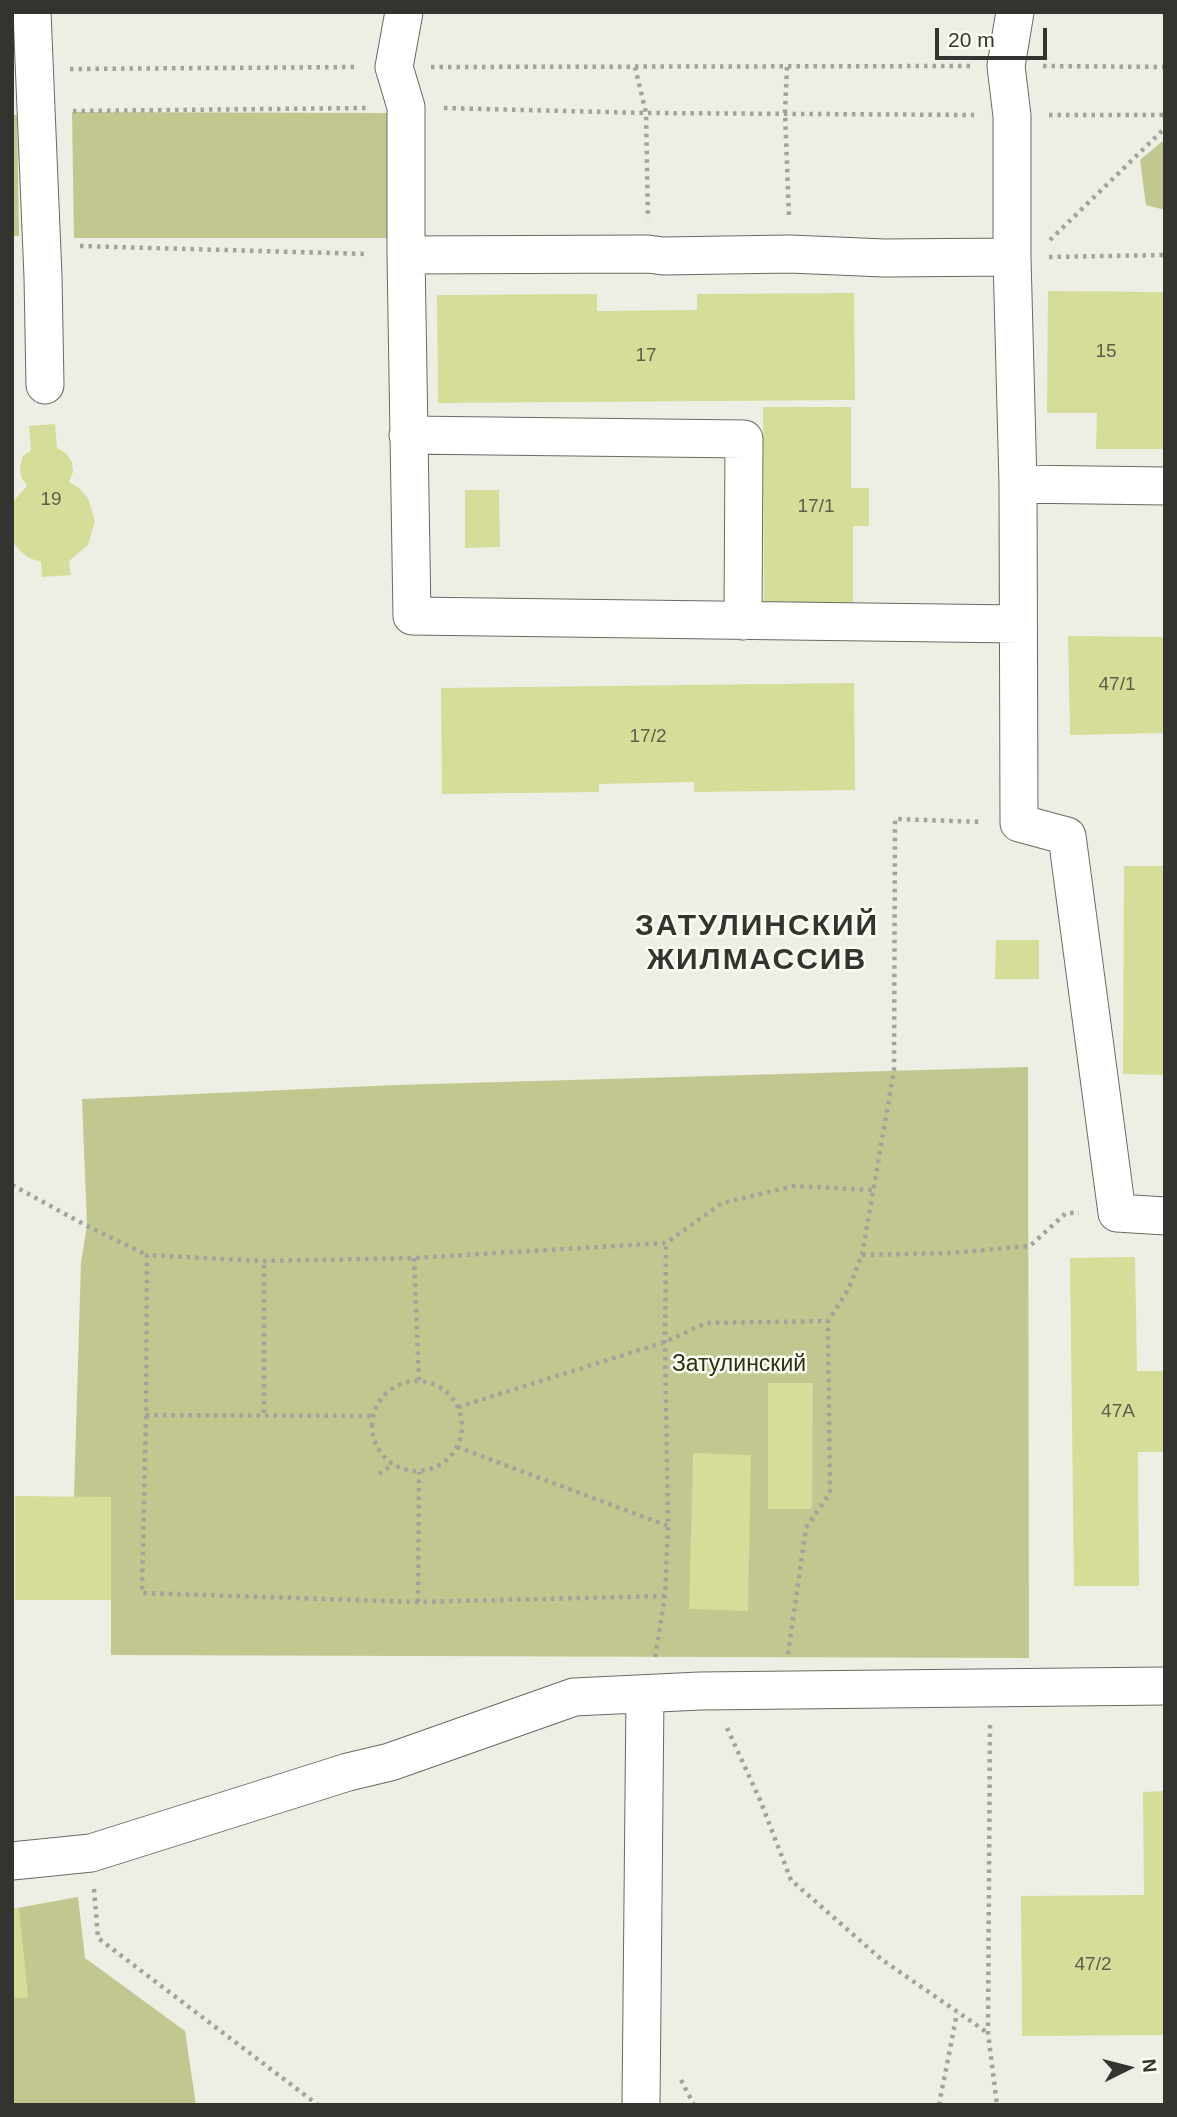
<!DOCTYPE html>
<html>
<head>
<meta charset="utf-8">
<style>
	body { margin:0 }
	#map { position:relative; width:1177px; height:2117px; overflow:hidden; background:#edefe5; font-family:Arial,sans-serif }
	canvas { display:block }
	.frame { position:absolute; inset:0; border:14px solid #333430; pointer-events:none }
	.north { position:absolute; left:1093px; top:2033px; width:70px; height:70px; -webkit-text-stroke:5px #fbfcf2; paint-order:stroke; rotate:84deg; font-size:19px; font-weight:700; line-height:28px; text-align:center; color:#333430 }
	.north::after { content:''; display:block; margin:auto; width:24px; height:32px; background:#333430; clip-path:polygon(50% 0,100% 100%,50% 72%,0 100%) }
	.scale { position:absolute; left:935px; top:28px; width:112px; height:32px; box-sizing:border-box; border:4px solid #333430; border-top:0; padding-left:9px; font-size:21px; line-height:24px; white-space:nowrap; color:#333430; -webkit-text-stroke:5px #fbfcf2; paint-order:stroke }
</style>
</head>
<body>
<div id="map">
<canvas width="1177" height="2117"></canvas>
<div class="frame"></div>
<div class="north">N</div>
<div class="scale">20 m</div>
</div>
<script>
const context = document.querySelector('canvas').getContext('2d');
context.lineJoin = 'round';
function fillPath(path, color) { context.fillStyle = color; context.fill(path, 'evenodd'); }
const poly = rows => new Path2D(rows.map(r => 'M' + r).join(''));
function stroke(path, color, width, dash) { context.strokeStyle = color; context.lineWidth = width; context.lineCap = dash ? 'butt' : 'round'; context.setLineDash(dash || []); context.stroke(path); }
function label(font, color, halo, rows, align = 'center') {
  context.font = font + ' Arial,sans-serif'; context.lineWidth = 5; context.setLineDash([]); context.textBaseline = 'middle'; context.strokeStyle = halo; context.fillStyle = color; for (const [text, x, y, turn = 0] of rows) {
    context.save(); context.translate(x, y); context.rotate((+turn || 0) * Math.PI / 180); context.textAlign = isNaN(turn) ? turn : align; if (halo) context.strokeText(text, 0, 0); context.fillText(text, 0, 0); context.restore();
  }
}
fillPath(poly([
	[72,112,391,113,391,238,74,238],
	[12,115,17,115,19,236,12,236],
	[1165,139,1165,210,1146,205,1140,160],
	[1028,1067,1029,1658,111,1655,111,1497,74,1497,81,1262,87,1226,82,1099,396,1085],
	[78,1897,85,1958,185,2031,196,2105,12,2105,12,1909]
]), '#c1c78e');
fillPath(poly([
	[1048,291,1165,292,1165,449,1096,449,1097,413,1047,413],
	[854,293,855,400,438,403,437,295,597,294,597,311,697,310,697,294],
	[763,407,851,407,851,488,869,488,869,526,853,526,853,611,764,611],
	[55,424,57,448,66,453,72,462,73,472,69,482,79,488,88,498,95,521,88,545,69,561,71,575,42,577,41,562,29,558,20,551,12,541,12,503,27,486,21,477,20,466,23,456,31,450,29,426],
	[465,490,499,490,500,547,465,548],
	[1068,636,1165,637,1165,733,1070,735],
	[854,683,855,790,694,792,694,782,599,784,599,792,442,794,441,688],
	[1124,866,1165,866,1165,1075,1123,1074],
	[996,940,1039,940,1039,979,995,979],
	[1135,1257,1137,1371,1165,1371,1165,1452,1138,1452,1139,1586,1074,1586,1070,1258],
	[768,1383,813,1383,812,1509,768,1509],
	[693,1453,751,1455,748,1611,689,1609],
	[15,1496,111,1497,111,1600,15,1600],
	[1165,1791,1165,2035,1022,2036,1021,1896,1144,1895,1143,1792],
	[19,1908,28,1997,12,1999,12,1909]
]), '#d6dd98');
const minor = poly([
	[32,12,43,277,45,385],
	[404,12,394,67,406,107,406,255,648,254,663,256,790,254,884,258,1012,257],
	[1015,12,1006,66,1012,116,1012,257,1018,484,1019,823,1067,836,1117,1213,1165,1216],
	[406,255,412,616,1018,624],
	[408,435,744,439,743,621],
	[1018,484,1165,486],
	[12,1861,91,1853,348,1772,390,1762,574,1697,700,1691,1165,1686],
	[641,2105,645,1694]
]);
stroke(minor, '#696a62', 39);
stroke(poly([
	[1043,66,1165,67],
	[431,67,971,66],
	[635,67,646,113,648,219],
	[787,67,785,112,789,216],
	[70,69,359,67],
	[444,108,646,113,974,115],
	[73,111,368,108],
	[1049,115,1165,115],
	[1050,240,1165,128],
	[80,246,368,254],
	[1049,257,1165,255],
	[12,1185,87,1226,147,1255],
	[862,1255,894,1070,895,819,983,822],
	[414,1258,419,1381],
	'372 1426a45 45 0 1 1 90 0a45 45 0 1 1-90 0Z',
	[458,1407,665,1342,706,1323,828,1321,848,1290,862,1255,952,1253,1030,1246,1066,1213,1079,1213],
	[264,1413,264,1261],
	[146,1415,373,1416],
	[457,1447,668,1526],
	[379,1474,393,1464],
	[665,1596,418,1602,142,1593,146,1415,147,1255,264,1261,414,1258,666,1243,722,1203,794,1186,873,1190],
	[418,1602,419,1472],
	[788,1654,806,1528,830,1493,828,1321],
	[655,1657,665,1596,668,1526,665,1342,666,1243],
	[990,1725,988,2033,997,2105],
	[727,1728,760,1800,791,1880,881,1959,988,2033],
	[94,1889,98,1938,318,2105],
	[681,2080,694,2105],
	[939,2105,957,2013]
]), '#a2a49c', 4.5, [3.5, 5]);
stroke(minor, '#fff', 37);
label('19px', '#5c5e4a', null, [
	["15",1106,352],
	["17",646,356],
	["19",51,500],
	["17/1",816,507],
	["47/1",1117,685],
	["17/2",648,737],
	["47А",1118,1412],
	["47/2",1093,1965]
]);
label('23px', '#2e3012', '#fbfcf2', [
	["Затулинский",739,1365]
]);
context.letterSpacing = '2px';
label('bold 30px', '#333430', '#fbfcf2', [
	["ЗАТУЛИНСКИЙ",757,927],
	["ЖИЛМАССИВ",757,961]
]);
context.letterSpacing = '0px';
</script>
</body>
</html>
